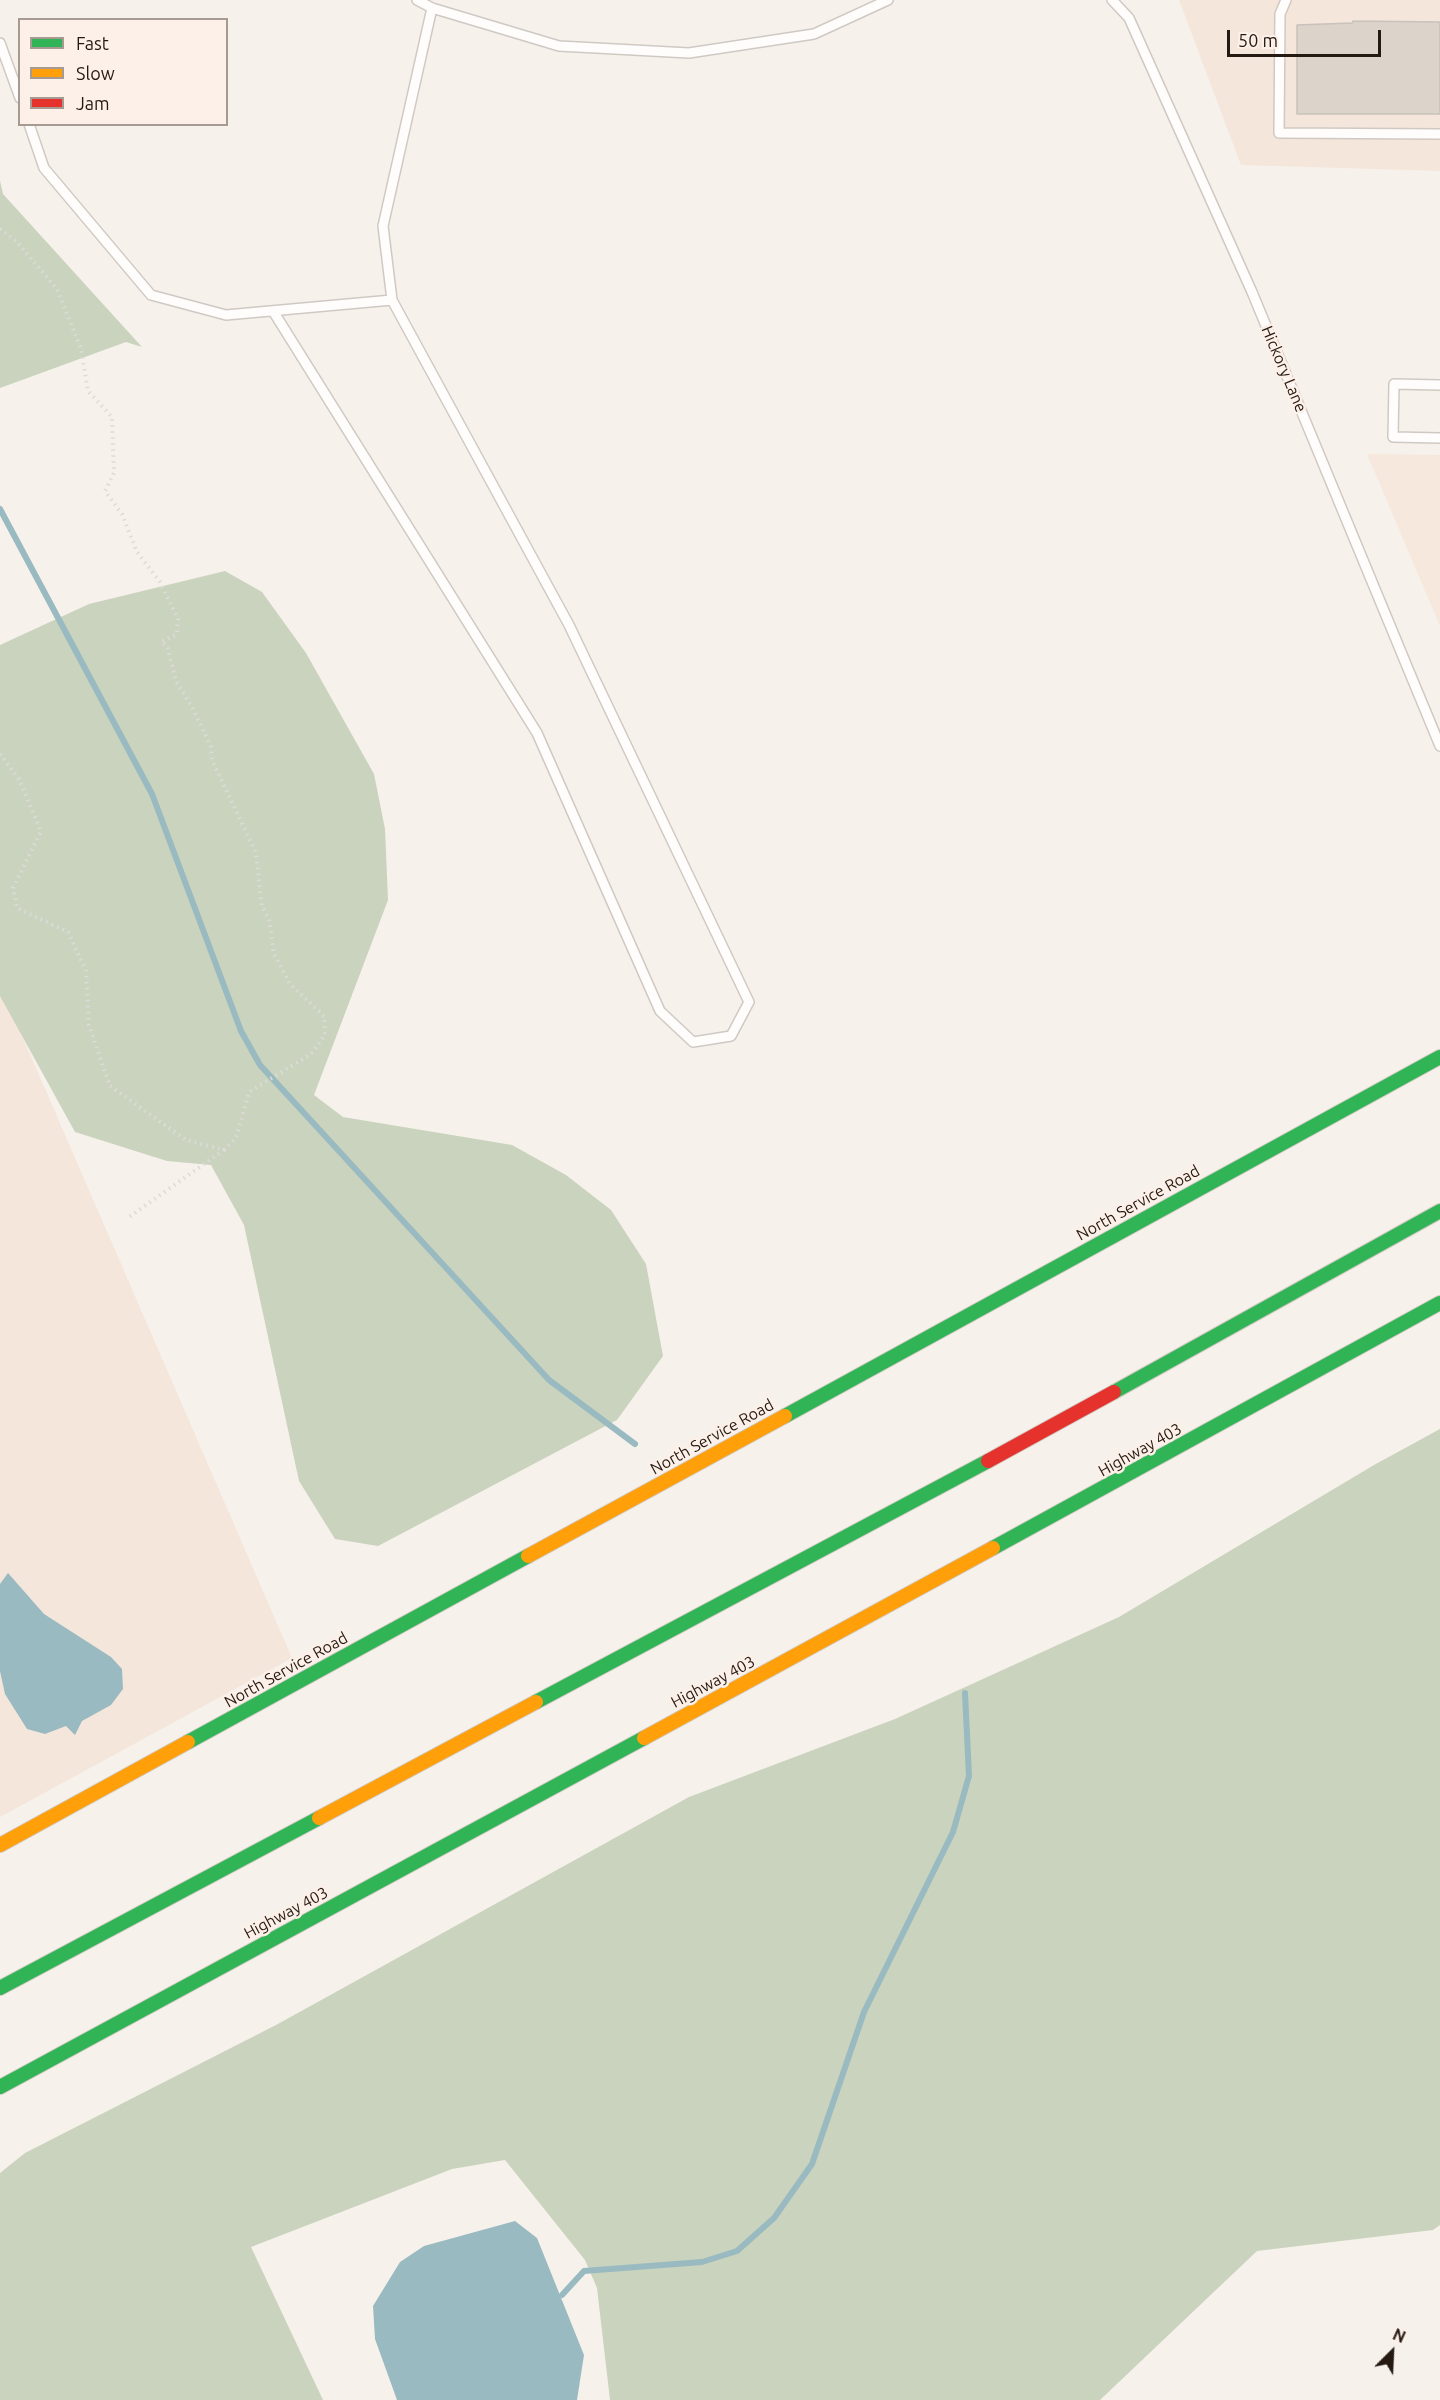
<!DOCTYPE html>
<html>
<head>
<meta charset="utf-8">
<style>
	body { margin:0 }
	#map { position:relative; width:1440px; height:2400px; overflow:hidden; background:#f7f1ec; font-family:Ubuntu,sans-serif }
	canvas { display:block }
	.legend { position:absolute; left:18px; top:18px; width:210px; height:108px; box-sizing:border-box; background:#fcf0e8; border:2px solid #a69a92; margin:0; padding:8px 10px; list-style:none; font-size:18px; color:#241a12 }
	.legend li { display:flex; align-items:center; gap:12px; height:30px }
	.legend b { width:30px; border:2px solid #a69a92 }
	.north { position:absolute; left:1362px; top:2322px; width:60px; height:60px; -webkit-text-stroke:4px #fcf0e8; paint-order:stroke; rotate:24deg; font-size:16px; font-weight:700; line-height:24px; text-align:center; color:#241a12 }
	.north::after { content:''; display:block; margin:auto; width:21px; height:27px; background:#241a12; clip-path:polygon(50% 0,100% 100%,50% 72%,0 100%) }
	.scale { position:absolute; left:1227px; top:30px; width:154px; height:27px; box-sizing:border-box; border:3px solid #241a12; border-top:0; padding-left:8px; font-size:18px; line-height:21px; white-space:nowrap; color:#241a12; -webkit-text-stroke:4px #fcf0e8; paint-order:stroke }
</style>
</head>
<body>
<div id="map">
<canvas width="1440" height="2400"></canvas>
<ul class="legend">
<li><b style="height:8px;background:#30b455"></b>Fast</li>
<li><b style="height:8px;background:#ff9f0a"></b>Slow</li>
<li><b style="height:8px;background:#e5322d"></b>Jam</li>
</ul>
<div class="north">N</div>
<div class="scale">50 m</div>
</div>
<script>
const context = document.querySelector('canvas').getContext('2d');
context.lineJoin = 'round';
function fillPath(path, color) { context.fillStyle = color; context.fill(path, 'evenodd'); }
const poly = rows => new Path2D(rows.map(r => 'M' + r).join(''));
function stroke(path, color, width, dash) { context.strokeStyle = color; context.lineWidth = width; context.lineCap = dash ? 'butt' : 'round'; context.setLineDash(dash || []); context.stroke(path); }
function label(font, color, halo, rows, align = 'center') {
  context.font = font + ' Ubuntu,sans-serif'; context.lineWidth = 5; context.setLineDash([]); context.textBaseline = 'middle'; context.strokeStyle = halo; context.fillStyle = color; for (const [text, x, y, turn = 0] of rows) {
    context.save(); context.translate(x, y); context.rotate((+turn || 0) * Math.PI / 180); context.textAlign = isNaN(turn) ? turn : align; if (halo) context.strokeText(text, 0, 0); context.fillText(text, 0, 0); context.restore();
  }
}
fillPath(poly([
	[1367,454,1440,455,1440,626]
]), '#f6e8dc');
fillPath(poly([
	[1179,0,1440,0,1440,171,1241,165],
	[0,985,292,1658,0,1817]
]), '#f4e6db');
fillPath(poly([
	[0,181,3,194,142,347,126,342,0,388],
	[225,571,262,592,306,653,374,774,385,829,388,900,314,1095,343,1117,512,1145,566,1175,611,1210,646,1264,663,1356,617,1420,378,1546,335,1539,299,1481,244,1225,211,1165,167,1161,75,1132,0,996,0,645,89,604],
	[1440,1429,1440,2225,1433,2230,1257,2251,1100,2400,610,2400,597,2288,585,2260,505,2160,452,2169,251,2247,323,2400,0,2400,0,2173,25,2153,276,2025,689,1797,895,1719,1119,1617,1374,1465]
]), '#cad3bd');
fillPath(poly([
	[8,1573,44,1614,111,1657,122,1669,123,1689,111,1705,82,1721,75,1735,66,1726,45,1734,27,1729,5,1694,0,1671,0,1584],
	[515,2221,537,2238,584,2355,577,2400,397,2400,375,2339,373,2306,400,2262,424,2246]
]), '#99bac0');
stroke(poly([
	[0,509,152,794,241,1031,260,1065,549,1380,635,1444],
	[562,2295,584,2271,702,2262,737,2251,774,2218,812,2164,864,2012,953,1832,969,1776,965,1693]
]), '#99bac0', 6);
const building = poly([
	[1353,21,1440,22,1440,114,1297,114,1297,25,1352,23,1353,21]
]);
fillPath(building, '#dcd3cb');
stroke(building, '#c9c1bb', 1.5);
const lane = poly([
	[417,0,432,8,559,46,689,53,814,34,888,0],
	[1112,0,1129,18,1252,292,1440,746],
	[1286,0,1280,14,1279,133,1440,134],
	[0,43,20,98],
	[29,124,44,168,151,295,226,315,392,300],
	[273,311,537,733,660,1011,693,1042,731,1036,749,1002,569,625,392,300,383,226,432,8],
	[1440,385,1394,384,1393,437,1440,438]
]);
const fast = poly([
	[1114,1392,1440,1211],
	[785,1416,1440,1057],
	[993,1548,1440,1303],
	[536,1702,988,1461],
	[188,1742,528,1556],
	[0,1988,319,1818],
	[0,2087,644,1738]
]);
const slow = poly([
	[528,1556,785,1416],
	[644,1738,993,1548],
	[319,1818,536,1702],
	[0,1845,188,1742]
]);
const jam = poly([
	[988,1461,1114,1392]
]);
stroke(lane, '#d0c9c3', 12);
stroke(fast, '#d0c9c3', 16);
stroke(slow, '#d0c9c3', 16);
stroke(jam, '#d0c9c3', 16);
stroke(poly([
	[0,229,17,242,57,289,81,349,88,391,112,417,114,473,105,491,122,514,137,552,160,582,178,619,177,634,161,642,167,646,176,681,192,707,211,747,212,760,256,853,262,907,269,919,274,954,290,984,324,1016,325,1035,311,1054,249,1092,236,1138,224,1150],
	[0,754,19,779,41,831,13,888,17,908,68,932,86,971,89,1025,110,1086,186,1140,224,1150,129,1217]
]), '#dddbd9', 4, [1.5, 4.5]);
stroke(lane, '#fefdfc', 9);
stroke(fast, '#30b455', 14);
stroke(slow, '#ff9f0a', 14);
stroke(jam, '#e5322d', 14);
label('16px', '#241a12', '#fcf0e8', [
	["Hickory Lane",1284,369,67],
	["North Service Road",1138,1203,-29],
	["North Service Road",712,1437,-29],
	["Highway 403",1140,1450,-29],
	["North Service Road",286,1670,-29],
	["Highway 403",713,1682,-28],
	["Highway 403",286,1913,-28]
]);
</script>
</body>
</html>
